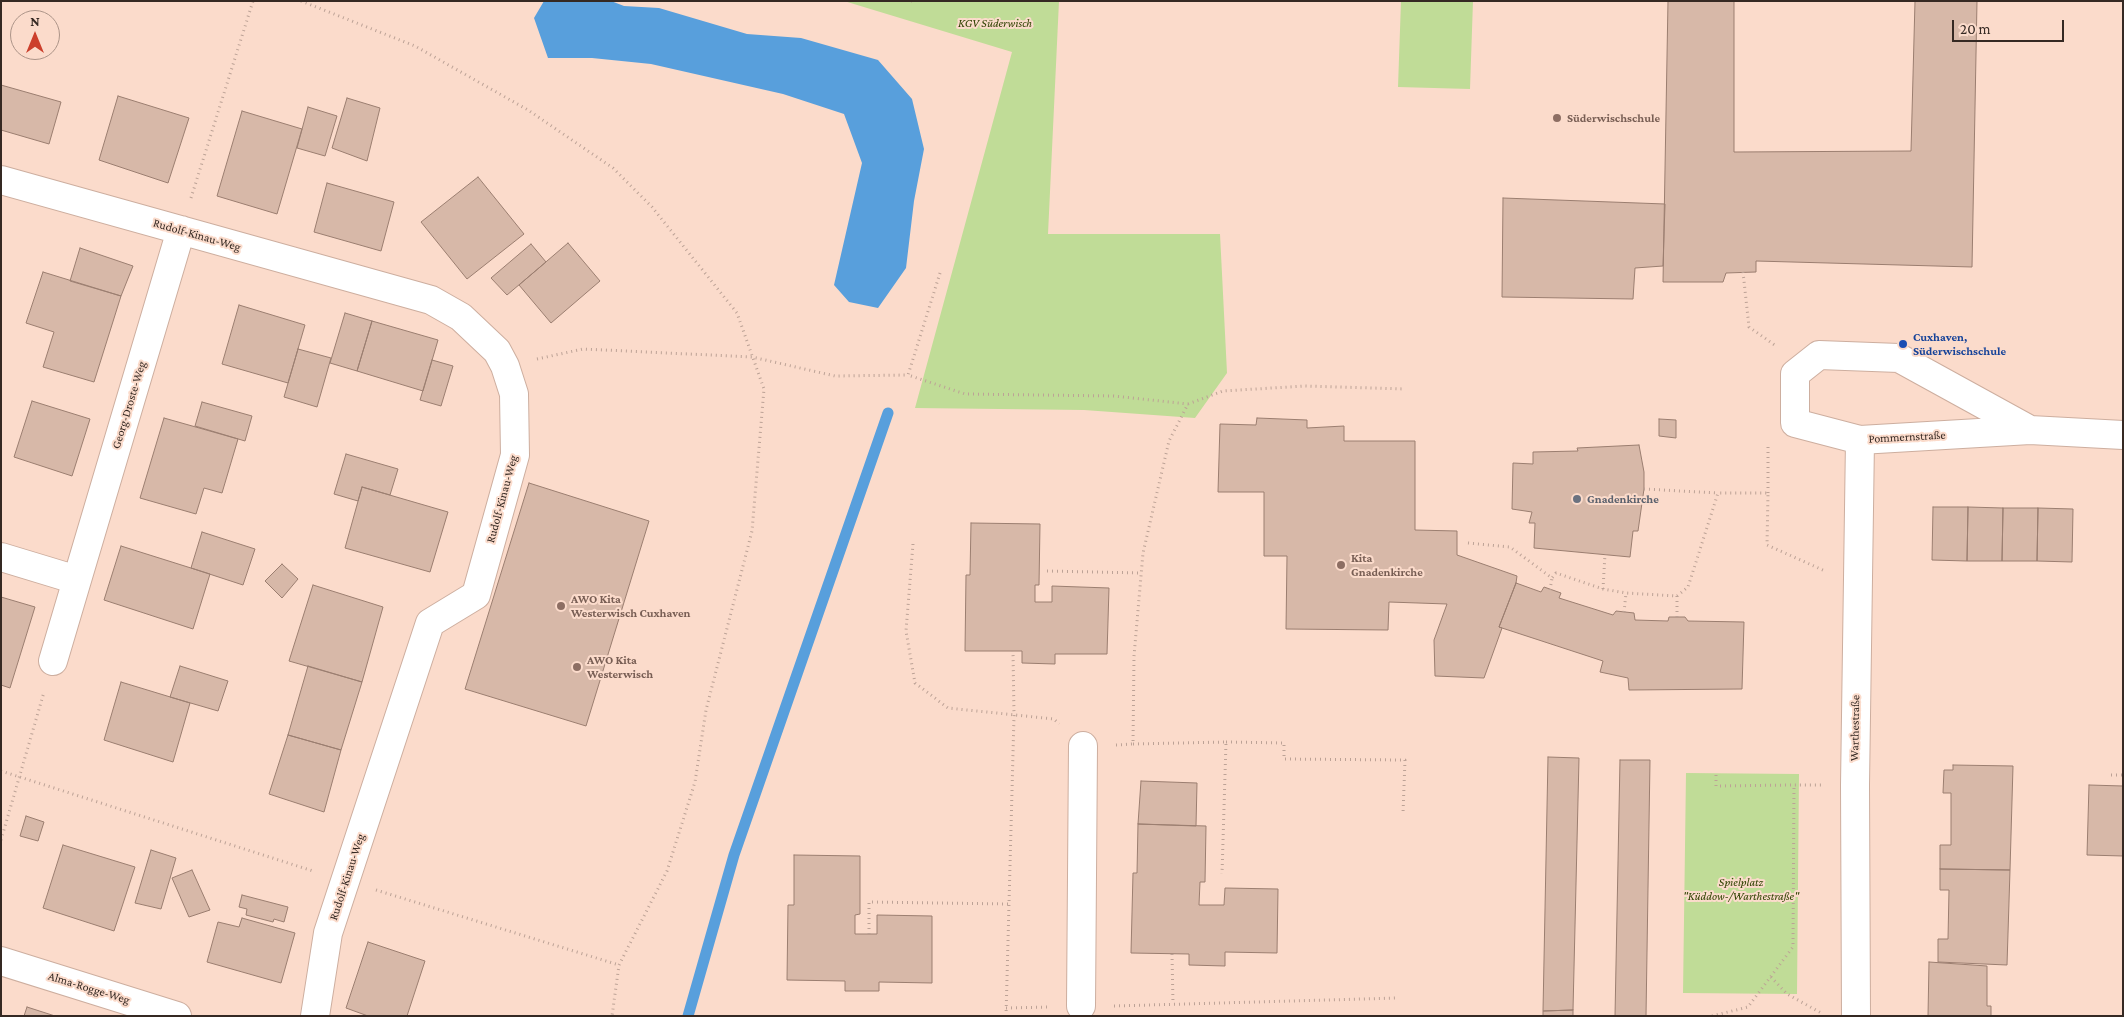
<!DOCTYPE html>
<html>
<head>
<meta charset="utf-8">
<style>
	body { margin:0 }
	#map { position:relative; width:2124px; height:1017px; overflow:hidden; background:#fbdbcb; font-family:"Crimson Pro",serif }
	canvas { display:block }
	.frame { position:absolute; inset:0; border:2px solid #352923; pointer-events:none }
	.north { position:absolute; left:10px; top:10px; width:50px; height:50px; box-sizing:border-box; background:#fbdbcb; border:1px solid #ac9488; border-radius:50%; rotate:0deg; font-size:14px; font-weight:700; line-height:20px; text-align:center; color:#352923 }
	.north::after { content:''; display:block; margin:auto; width:18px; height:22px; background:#cc3f2c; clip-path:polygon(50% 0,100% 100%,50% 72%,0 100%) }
	.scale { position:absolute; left:1952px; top:20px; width:112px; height:22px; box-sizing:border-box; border:2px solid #352923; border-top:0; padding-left:6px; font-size:15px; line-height:18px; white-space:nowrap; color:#352923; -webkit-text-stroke:4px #fbdbcb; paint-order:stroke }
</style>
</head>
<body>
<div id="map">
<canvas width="2124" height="1017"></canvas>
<div class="frame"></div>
<div class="north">N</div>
<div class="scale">20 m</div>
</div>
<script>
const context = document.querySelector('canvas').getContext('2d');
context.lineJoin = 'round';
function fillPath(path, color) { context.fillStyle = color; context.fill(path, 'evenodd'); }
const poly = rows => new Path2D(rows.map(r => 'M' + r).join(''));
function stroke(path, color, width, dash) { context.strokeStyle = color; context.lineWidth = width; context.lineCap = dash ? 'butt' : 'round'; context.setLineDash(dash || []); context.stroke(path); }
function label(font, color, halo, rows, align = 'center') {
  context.font = font + ' "Crimson Pro",serif'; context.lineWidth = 4; context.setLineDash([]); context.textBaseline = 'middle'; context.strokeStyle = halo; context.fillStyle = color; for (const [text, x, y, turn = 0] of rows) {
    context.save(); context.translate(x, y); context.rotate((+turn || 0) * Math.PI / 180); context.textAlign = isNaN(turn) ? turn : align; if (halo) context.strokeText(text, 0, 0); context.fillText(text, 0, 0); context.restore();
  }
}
fillPath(poly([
	[844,1,1059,1,1048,234,1220,234,1227,373,1195,418,1084,410,915,408,1012,52],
	[1401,1,1473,1,1470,89,1398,87],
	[1686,773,1799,774,1797,994,1683,993]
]), '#c0dc97');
fillPath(poly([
	[544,1,611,1,624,6,659,8,747,34,801,38,878,60,912,99,924,149,914,201,906,268,878,308,849,302,834,285,862,163,844,114,783,94,651,64,592,58,548,58,534,18]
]), '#589fdc');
stroke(poly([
	[688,1016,734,855,888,413]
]), '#589fdc', 11);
const building = poly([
	[1668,1,1734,1,1734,152,1911,151,1915,1,1977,1,1972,267,1756,261,1756,272,1726,273,1723,282,1663,282,1668,1],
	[1,85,61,102,49,144,1,130,1,85],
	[118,96,189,118,168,183,99,160,118,96],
	[347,98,380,108,367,161,332,148,347,98],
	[308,107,337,116,325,156,297,148,308,107],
	[242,111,302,129,277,214,217,196,242,111],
	[478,177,524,234,467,279,421,222,478,177],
	[327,183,394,202,381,251,314,232,327,183],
	[1503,198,1665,204,1663,266,1635,268,1633,299,1502,297,1503,198],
	[568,243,600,281,551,323,519,285,568,243],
	[531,244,546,262,507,295,491,278,531,244],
	[80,248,133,266,121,296,70,281,80,248],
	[43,272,121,296,94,382,43,367,54,332,26,323,43,272],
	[239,305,305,325,288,383,222,364,239,305],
	[345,313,372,321,357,371,330,363,345,313],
	[372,321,438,340,423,391,357,371,372,321],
	[298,349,331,358,317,407,284,397,298,349],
	[432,360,453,366,441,406,420,400,432,360],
	[32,401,90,419,72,476,14,457,32,401],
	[202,402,252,416,245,441,195,426,202,402],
	[164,418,238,439,222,493,204,488,196,514,140,498,164,418],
	[1257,418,1307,420,1307,428,1344,426,1344,441,1415,441,1415,530,1457,531,1457,555,1517,576,1516,583,1499,627,1502,628,1484,678,1435,676,1434,640,1447,604,1389,602,1388,630,1286,629,1287,556,1264,556,1264,492,1218,492,1220,424,1256,425,1257,418],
	[1659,419,1676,420,1676,438,1659,436,1659,419],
	[1639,445,1644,472,1644,489,1638,531,1633,531,1630,557,1534,548,1535,523,1529,523,1532,512,1512,509,1513,463,1533,464,1533,452,1578,451,1577,448,1639,445],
	[346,454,398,469,390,495,362,487,358,501,334,494,346,454],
	[529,483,649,521,586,726,465,689,529,483],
	[362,487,448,512,430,572,345,548,362,487],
	[1933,507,1968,507,1967,561,1932,560,1933,507],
	[1968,507,2003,508,2002,561,1967,561,1968,507],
	[2003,508,2038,508,2037,561,2002,561,2003,508],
	[2038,508,2073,509,2072,562,2037,561,2038,508],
	[971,523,1040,524,1039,585,1035,585,1035,602,1052,602,1052,586,1109,588,1107,654,1055,654,1055,664,1022,663,1022,651,965,651,966,575,970,575,971,523],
	[202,532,255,549,243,585,191,568,202,532],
	[121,546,210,574,193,629,104,600,121,546],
	[282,564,298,579,282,598,265,581,282,564],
	[1516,583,1541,592,1544,587,1561,593,1559,598,1613,615,1616,611,1634,613,1635,620,1668,621,1669,617,1685,617,1688,621,1744,622,1742,689,1629,690,1628,678,1600,672,1603,661,1499,627,1516,583],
	[313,585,383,607,362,682,289,661,313,585],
	[1,597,35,607,10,688,1,685,1,597],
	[180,666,228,681,218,711,170,697,180,666],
	[308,666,362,682,341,750,288,735,308,666],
	[121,682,190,703,173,762,104,740,121,682],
	[288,735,341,750,324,812,269,794,288,735],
	[1548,757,1579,758,1573,1010,1543,1011,1548,757],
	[1620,760,1650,760,1646,1016,1615,1016,1620,760],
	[1953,765,2013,766,2010,870,1940,869,1940,845,1951,845,1951,793,1943,793,1944,770,1953,770,1953,765],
	[1141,781,1197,783,1196,826,1138,824,1141,781],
	[2089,785,2123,786,2123,856,2087,855,2089,785],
	[26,816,44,822,38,841,20,836,26,816],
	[1138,824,1206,826,1205,882,1200,882,1199,905,1224,905,1225,888,1278,889,1277,953,1225,952,1225,966,1189,965,1189,954,1131,953,1133,873,1137,873,1138,824],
	[63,845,135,867,114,931,43,908,63,845],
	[151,850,176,858,161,909,135,903,151,850],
	[794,855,860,856,860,914,855,915,855,934,877,934,877,915,932,916,932,983,879,982,879,991,845,991,845,981,787,980,788,905,794,905,794,855],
	[1940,869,2010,870,2007,965,1938,962,1938,939,1948,939,1949,890,1940,890,1940,869],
	[192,870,210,910,189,917,172,878,192,870],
	[242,895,288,907,284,922,274,919,273,922,246,915,247,909,239,907,242,895],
	[242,918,295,933,281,983,207,962,218,922,239,927,242,918],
	[368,942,425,961,407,1016,368,1016,346,1008,368,942],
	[1929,962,1987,966,1987,1006,1991,1006,1991,1016,1928,1016,1929,962],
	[27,1007,55,1016,24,1016,27,1007],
	[1573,1010,1573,1016,1543,1016,1543,1011,1573,1010]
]);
fillPath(building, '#d7b8a8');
stroke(building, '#9b7e70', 1);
const minor = poly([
	[1,180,431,300,461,317,497,351,505,366,514,394,515,455,476,595,430,623,328,933,315,1016],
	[2030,430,1899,358,1819,355,1795,374,1795,423,1860,440,2030,430,2123,435],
	[1,557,77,580,181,230],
	[53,661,77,580],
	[1,961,177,1016],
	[1081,1006,1083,746],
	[1856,1016,1855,785,1860,440]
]);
stroke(minor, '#cdae9f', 30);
stroke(poly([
	[301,1,415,46,528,110,613,168,652,207,737,313,764,389,752,531,706,710,695,782,667,871,619,965,612,1016],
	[911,1,912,1],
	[191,198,253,1],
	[1743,272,1749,327,1776,346],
	[940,273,908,375,965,394,1114,396,1188,404],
	[537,359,583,349,752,357,835,376,908,375],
	[1644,489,1718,493],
	[1768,493,1768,443],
	[1468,543,1510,547,1552,578,1556,573,1603,589,1626,593,1677,596,1688,587,1718,493,1768,493,1767,545,1825,571],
	[913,544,906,631,915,683,948,708,1054,719,1059,724],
	[1047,571,1141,573],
	[1603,589,1605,554],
	[1550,590,1552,578],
	[1624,612,1626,593],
	[1677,617,1677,596],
	[1226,742,1284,743,1284,759,1405,760,1403,813],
	[1133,744,1226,742,1222,874],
	[1116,745,1133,744,1134,656,1143,553,1169,441,1188,404,1223,391,1305,386,1405,389],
	[1,771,313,871],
	[1716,775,1716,786,1794,785],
	[2111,775,2123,775],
	[1,840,44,692],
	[376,890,619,965],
	[869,934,869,902,1009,904],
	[1172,954,1173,1004],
	[1771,977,1787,994,1823,1014],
	[1114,1006,1398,998],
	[1006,1008,1048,1007],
	[1006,1016,1014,716,1013,651],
	[1712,1016,1748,1007,1793,947,1794,785,1821,785]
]), '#bca296', 3, [1, 4]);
stroke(minor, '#fff', 28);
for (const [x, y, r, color] of [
	[1557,118,5,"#8d6e63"],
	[1903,344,5,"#1a4fb4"],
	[1577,499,5,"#6b7280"],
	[1341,565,5,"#8d6e63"],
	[561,606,5,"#8d6e63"],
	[577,667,5,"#8d6e63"]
]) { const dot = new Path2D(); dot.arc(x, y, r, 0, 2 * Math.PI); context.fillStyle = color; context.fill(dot); stroke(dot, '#fbdbcb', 2); }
label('italic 12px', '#2f4202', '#fbdbcb', [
	["KGV Süderwisch",995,23],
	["Spielplatz",1741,882],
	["\"Küddow-/Warthestraße\"",1741,896]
]);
label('bold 12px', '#785e54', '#fbdbcb', [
	["Süderwischschule",1567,118],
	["Kita",1351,558],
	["Gnadenkirche",1351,572],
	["AWO Kita",571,599],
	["Westerwisch Cuxhaven",571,613],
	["AWO Kita",587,660],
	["Westerwisch",587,674]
], 'left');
label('12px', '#352923', '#fbdbcb', [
	["Rudolf-Kinau-Weg",197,235,16],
	["Georg-Droste-Weg",129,405,-73],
	["Pommernstraße",1907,437,-3],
	["Rudolf-Kinau-Weg",502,499,-75],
	["Warthestraße",1855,728,-89],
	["Rudolf-Kinau-Weg",347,877,-72],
	["Alma-Rogge-Weg",89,988,17]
]);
label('bold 12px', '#164399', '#fbdbcb', [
	["Cuxhaven,",1913,337],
	["Süderwischschule",1913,351]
], 'left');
label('bold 12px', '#5b616d', '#fbdbcb', [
	["Gnadenkirche",1587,499]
], 'left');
</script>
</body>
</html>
